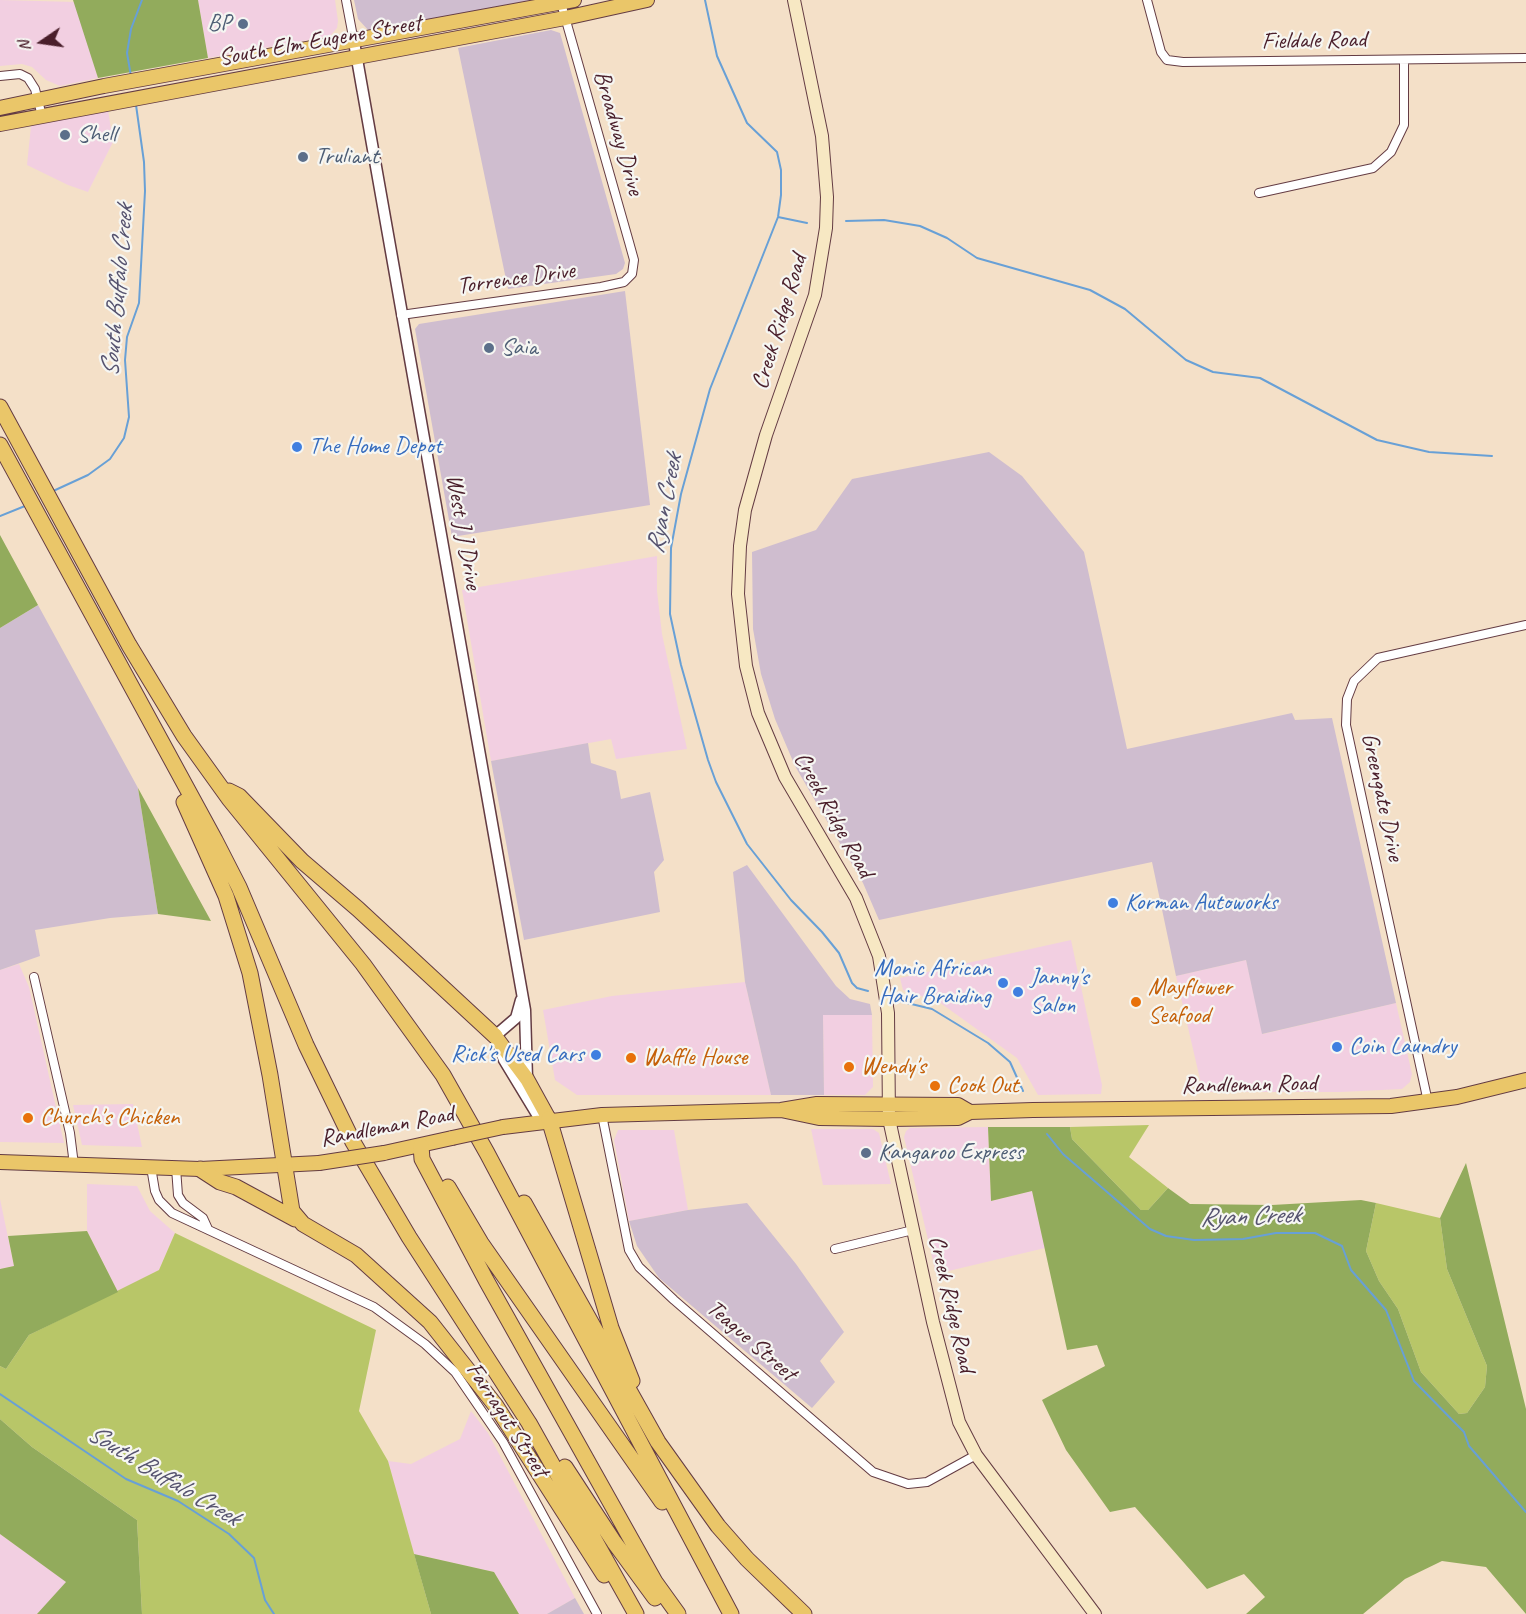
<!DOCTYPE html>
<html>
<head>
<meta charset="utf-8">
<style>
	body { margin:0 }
	#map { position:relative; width:1526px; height:1614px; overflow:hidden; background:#f4e0c8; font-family:Caveat,sans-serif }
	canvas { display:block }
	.north { position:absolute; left:12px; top:12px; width:60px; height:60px; -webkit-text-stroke:4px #f6f6f2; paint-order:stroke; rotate:257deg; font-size:16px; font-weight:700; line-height:24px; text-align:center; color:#4a1f2b }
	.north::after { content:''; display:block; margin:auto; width:21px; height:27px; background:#4a1f2b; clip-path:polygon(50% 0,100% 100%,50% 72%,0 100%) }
</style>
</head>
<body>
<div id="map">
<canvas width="1526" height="1614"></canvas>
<div class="north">N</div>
</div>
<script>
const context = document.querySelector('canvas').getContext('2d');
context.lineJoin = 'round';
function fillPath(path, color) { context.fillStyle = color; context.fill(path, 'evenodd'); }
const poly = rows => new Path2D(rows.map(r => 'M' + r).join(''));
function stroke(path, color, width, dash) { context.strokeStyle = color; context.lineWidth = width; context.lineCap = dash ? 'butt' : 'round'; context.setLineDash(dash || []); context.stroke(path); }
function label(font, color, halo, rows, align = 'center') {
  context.font = font + ' Caveat,sans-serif'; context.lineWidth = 4.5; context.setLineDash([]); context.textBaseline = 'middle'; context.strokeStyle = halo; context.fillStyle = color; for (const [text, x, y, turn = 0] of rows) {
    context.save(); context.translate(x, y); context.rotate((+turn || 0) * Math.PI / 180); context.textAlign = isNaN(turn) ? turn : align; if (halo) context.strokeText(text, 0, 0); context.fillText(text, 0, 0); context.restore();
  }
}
fillPath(poly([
	[0,0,76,2,98,78,60,86,46,80,32,67,22,64,0,66],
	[198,0,335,0,338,21,337,28,330,36,208,58],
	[108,110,113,142,88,192,68,185,27,165,31,126],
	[657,556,657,591,662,634,687,749,616,759,611,739,491,761,462,590],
	[1071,940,1102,1085,1101,1094,1038,1095,1017,1058,939,1002,903,990,900,978],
	[1246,960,1263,1034,1396,1003,1412,1074,1410,1082,1402,1089,1340,1092,1203,1092,1176,976],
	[19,964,29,987,64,1143,0,1142,0,970],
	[745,982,771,1095,577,1095,555,1080,543,1010,612,996],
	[823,1015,872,1015,873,1087,865,1095,824,1095],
	[133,1104,142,1147,82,1145,73,1105],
	[988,1127,991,1201,1032,1191,1045,1248,936,1274,904,1137,906,1131,910,1128],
	[811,1129,873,1129,879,1133,891,1184,823,1185],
	[618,1130,674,1130,688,1210,629,1221,614,1140],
	[87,1184,137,1186,150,1211,175,1233,159,1270,118,1292,87,1231],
	[0,1199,14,1266,0,1269],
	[471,1411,488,1433,575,1598,547,1614,519,1614,494,1572,414,1554,388,1461,411,1464,460,1439],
	[0,1534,67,1582,37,1614,0,1614]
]), '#f2cfe1');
fillPath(poly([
	[354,0,531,0,369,31,358,19],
	[551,30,560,33,625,263,623,269,616,274,508,289,458,48],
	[625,291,650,505,452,537,415,329,419,324],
	[989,452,1022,476,1084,552,1127,749,1292,713,1295,720,1332,718,1396,1003,1262,1034,1246,960,1176,976,1152,862,879,920,863,883,795,766,775,719,761,674,753,629,752,552,816,530,852,479],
	[38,605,138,788,158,914,110,918,35,930,40,956,0,970,0,628],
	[588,743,591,763,616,771,621,799,650,792,664,860,654,872,660,912,524,940,491,761],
	[747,865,836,986,850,999,870,1004,872,1015,823,1015,824,1095,771,1095,745,982,733,872],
	[747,1203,796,1264,844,1332,820,1361,835,1382,812,1408,659,1278,637,1246,629,1221,688,1210],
	[575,1598,584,1614,547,1614]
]), '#cfbdcf');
fillPath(poly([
	[1149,1125,1129,1157,1168,1188,1148,1210,1141,1210,1072,1139,1070,1127],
	[1376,1203,1440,1218,1447,1269,1487,1366,1485,1387,1467,1413,1459,1414,1421,1372,1398,1309,1379,1281,1366,1251],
	[175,1233,376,1330,359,1411,388,1461,431,1614,142,1614,137,1520,32,1447,0,1419,0,1366,6,1369,29,1335,159,1270]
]), '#b8c668');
fillPath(poly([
	[73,0,198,0,208,58,98,78],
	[0,535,38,605,0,628],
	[138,788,211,921,158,914],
	[988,1127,1070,1127,1072,1139,1141,1210,1148,1210,1168,1188,1190,1204,1272,1205,1361,1200,1376,1203,1366,1251,1379,1281,1398,1309,1421,1372,1459,1414,1467,1413,1485,1387,1487,1366,1447,1269,1440,1218,1466,1163,1526,1409,1526,1614,1486,1567,1442,1561,1405,1579,1363,1614,1246,1614,1265,1597,1244,1574,1207,1589,1135,1507,1110,1512,1066,1450,1042,1400,1105,1366,1097,1345,1067,1350,1032,1191,991,1201],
	[87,1231,118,1292,29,1335,6,1369,0,1366,0,1269,14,1266,8,1236],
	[0,1419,32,1447,137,1520,142,1614,37,1614,66,1582,0,1534],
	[414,1554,494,1572,519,1614,431,1614]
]), '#92ab5c');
stroke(poly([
	[705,0,717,56,747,123,777,152,781,170,781,195,778,217,710,389,681,494,671,548,670,614,681,665,708,760,716,782,747,844,791,900,822,932,839,953,852,983,857,988,868,991],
	[131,76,127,53,131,29,142,0],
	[778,217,807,223],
	[846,221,884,220,920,226,947,238,977,258,1090,290,1125,309,1186,360,1213,372,1260,378,1377,440,1429,452,1492,456],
	[51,492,88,475,110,459,124,438,129,417,125,360,127,337,139,303,145,191,144,162,136,105],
	[0,516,25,506],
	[899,1001,932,1009,988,1043,1010,1062,1023,1091],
	[1047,1134,1063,1154,1150,1229,1166,1236,1194,1240,1243,1239,1276,1233,1315,1233,1342,1246,1351,1270,1386,1310,1414,1381,1464,1432,1469,1446,1526,1512],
	[0,1394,126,1479,178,1501,229,1534,254,1558,265,1600,274,1614]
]), '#68a0d6', 2);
const minor = poly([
	[346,0,354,42],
	[1147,0,1161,52,1167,60,1183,62,1526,58],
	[0,76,20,74,28,78,35,89,42,116],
	[1259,193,1373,168,1391,152,1404,125,1404,60],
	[401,315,601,287,624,282,632,274,634,260,629,242,561,3],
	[34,977,70,1133,74,1165],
	[1428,1102,1346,725,1347,699,1354,681,1378,658,1526,625],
	[602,1115,629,1250,639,1267,674,1300,873,1472,908,1484,927,1482,976,1455],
	[151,1167,155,1191,159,1200,172,1213,374,1307,425,1344,455,1372,503,1442,597,1614],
	[176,1168,178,1195,183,1203,203,1218,208,1229],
	[835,1249,913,1230]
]);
const tertiary = poly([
	[354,42,525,1010,527,1079],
	[521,1000,516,1018,495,1036,504,1060,541,1121]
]);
const secondary = poly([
	[794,0,822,136,827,197,826,228,815,295,766,435,745,510,740,546,738,594,746,666,758,713,785,777,856,898,879,956,888,1013,889,1119,933,1322,959,1422,976,1455,1095,1614]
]);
const primary = poly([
	[0,108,104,86,574,0],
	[0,124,565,18,647,0],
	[495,1036,527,1079,549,1119],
	[781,1110,819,1118,889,1119,958,1118,970,1112,1033,1110,1391,1106,1457,1097,1526,1080],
	[503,1127,602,1115,781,1110,817,1104,958,1105,970,1112],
	[384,1153,452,1138],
	[0,1162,200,1169,319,1163]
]);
const motorway = poly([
	[0,407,129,645,184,736,230,800,363,964,443,1075,487,1153,731,1614],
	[0,445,215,840,239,887,306,1045,353,1142,409,1237,529,1423,636,1614],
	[229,791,239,796,302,861,358,909,495,1036],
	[184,802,226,896,250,973,270,1075,292,1211,303,1224,356,1255,430,1322,496,1406,604,1575],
	[549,1119,611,1328,632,1381],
	[421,1146,422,1159,486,1280,655,1582,678,1614],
	[200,1169,220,1182,236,1187,295,1219],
	[448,1187,481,1243,662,1502],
	[524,1203,658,1442,718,1526,747,1559,804,1614],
	[565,1467,614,1542,655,1598]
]);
stroke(minor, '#643c43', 10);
stroke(tertiary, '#643c43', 13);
stroke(secondary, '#643c43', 14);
stroke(primary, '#643c43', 16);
stroke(motorway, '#643c43', 17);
stroke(minor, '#fff', 8);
stroke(tertiary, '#fff', 10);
stroke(secondary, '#f7e8c3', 12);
stroke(primary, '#eac669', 14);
stroke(motorway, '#eac669', 15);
const primaryBridge = poly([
	[452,1138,503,1127],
	[319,1163,384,1153]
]);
stroke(primaryBridge, '#643c43', 16, []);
stroke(primaryBridge, '#eac669', 14);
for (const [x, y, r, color] of [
	[243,24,6,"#5c6f8a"],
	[65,135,6,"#5c6f8a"],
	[303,157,6,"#5c6f8a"],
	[489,348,6,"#5c6f8a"],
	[297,447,6,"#3f7fe0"],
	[1113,903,6,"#3f7fe0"],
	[1003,983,6,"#3f7fe0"],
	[1018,992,6,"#3f7fe0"],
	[1136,1002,6,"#e8710a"],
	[1337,1047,6,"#3f7fe0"],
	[596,1055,6,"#3f7fe0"],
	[631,1058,6,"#e8710a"],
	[849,1067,6,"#e8710a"],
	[935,1086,6,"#e8710a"],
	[28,1118,6,"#e8710a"],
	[866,1153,6,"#5c6f8a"]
]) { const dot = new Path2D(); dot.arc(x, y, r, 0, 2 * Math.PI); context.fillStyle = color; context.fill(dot); stroke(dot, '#f6f6f2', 2); }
label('24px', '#4e5e75', '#f6f6f2', [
	["BP",231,24,"right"],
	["Shell",77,135],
	["Truliant",315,157],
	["Saia",501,348],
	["Kangaroo Express",878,1153]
], 'left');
label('24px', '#4a1f2b', '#f6f6f2', [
	["South Elm Eugene Street",320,41,-10],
	["Fieldale Road",1314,41,-1],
	["Broadway Drive",618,133,74],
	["Torrence Drive",516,279,-8],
	["Creek Ridge Road",780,322,-73],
	["West J J Drive",463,532,80],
	["Greengate Drive",1382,797,78],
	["Creek Ridge Road",833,815,61],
	["Randleman Road",1249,1085,-1],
	["Randleman Road",387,1127,-11],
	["Creek Ridge Road",951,1304,77],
	["Teague Street",751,1341,41],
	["Farragut Street",507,1420,57]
]);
label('24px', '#366cbe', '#f6f6f2', [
	["The Home Depot",309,447],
	["Korman Autoworks",1125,903],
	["Monic African",991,969,"right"],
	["Hair Braiding",991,997,"right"],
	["Janny's",1030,978],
	["Salon",1030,1006],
	["Coin Laundry",1349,1047],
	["Rick's Used Cars",584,1055,"right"]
], 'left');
label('24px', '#c56008', '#f6f6f2', [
	["Mayflower",1148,988],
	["Seafood",1148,1016],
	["Waffle House",643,1058],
	["Wendy's",861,1067],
	["Cook Out",947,1086],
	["Church's Chicken",40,1118]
], 'left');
label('italic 26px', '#56536f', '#f6f6f2', [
	["South Buffalo Creek",118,291,-85],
	["Ryan Creek",665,504,-79],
	["Ryan Creek",1250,1217,-2],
	["South Buffalo Creek",163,1476,31]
]);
</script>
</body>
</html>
